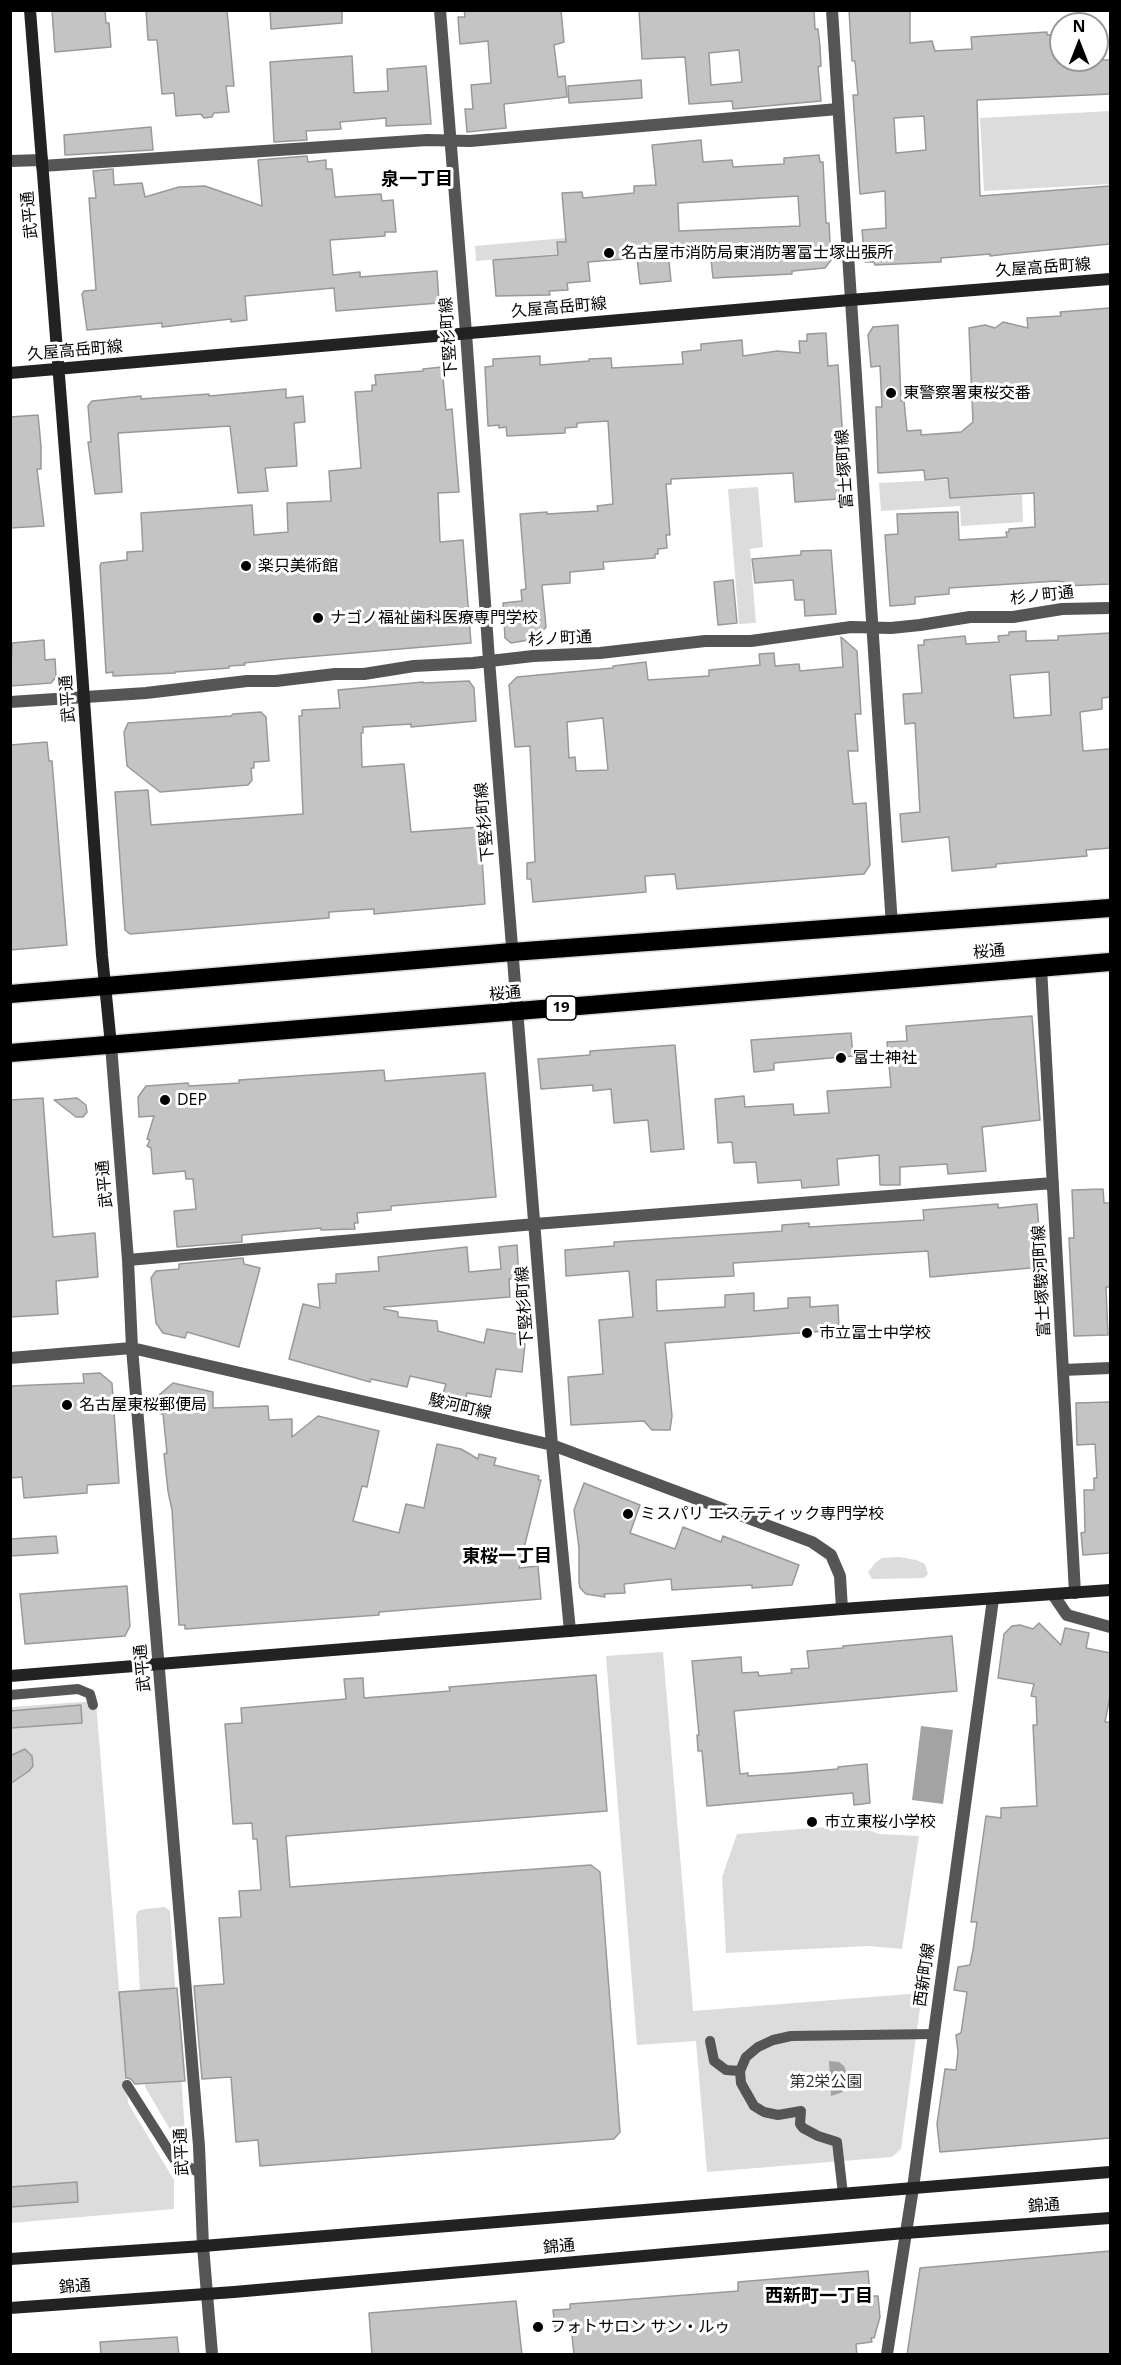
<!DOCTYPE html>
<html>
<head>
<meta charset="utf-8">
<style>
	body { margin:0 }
	#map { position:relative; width:1121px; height:2365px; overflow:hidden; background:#fff; font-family:"Open Sans",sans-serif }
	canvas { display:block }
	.frame { position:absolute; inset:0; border:12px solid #000; pointer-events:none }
	.north { position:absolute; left:1049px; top:12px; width:60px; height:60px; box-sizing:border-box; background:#fff; border:2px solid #999; border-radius:50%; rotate:0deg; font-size:16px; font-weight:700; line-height:24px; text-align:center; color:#000 }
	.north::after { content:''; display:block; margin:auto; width:21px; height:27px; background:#000; clip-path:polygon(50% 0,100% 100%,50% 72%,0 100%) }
</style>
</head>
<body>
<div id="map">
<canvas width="1121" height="2365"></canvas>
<div class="frame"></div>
<div class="north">N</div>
</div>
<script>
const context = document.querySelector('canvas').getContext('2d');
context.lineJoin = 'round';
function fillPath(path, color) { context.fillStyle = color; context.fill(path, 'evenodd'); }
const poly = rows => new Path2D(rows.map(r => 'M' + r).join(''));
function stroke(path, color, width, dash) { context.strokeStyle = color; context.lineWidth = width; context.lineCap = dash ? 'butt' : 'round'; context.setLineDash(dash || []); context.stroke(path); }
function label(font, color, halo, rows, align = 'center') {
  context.font = font + ' "Open Sans","Noto Sans JP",sans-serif'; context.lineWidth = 6; context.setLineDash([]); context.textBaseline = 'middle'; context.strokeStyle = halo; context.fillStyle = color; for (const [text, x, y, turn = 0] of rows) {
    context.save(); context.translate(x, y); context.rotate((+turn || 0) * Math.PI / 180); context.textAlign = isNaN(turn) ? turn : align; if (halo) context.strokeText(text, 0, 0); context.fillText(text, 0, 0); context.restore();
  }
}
fillPath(poly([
	[1110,111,1110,184,984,191,980,118],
	[565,238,566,253,476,261,475,246],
	[959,479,960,498,1022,495,1023,522,961,526,960,506,881,511,879,483],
	[758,487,763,547,750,549,756,623,739,624,728,489],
	[899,1557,916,1560,925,1564,928,1574,924,1578,872,1579,868,1572,875,1563,882,1558],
	[663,1652,693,2011,922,1993,901,2149,892,2157,707,2172,696,2041,637,2045,606,1656],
	[96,1701,128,2103,174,2180,174,2209,11,2223,11,1707],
	[853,1825,880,1834,919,1836,902,1949,869,1946,726,1953,722,1877,737,1834],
	[165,1907,170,1911,186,2148,181,2148,145,2087,136,1916,138,1911,145,1909]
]), '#dcdcdc');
fillPath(poly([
	[921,1726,953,1730,943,1804,912,1800],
	[829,2061,839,2062,844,2066,849,2079,843,2092,831,2096]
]), '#a3a3a3');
const building = poly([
	[52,10,105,10,106,23,109,23,111,47,55,52,52,10],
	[146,10,227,10,234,86,226,86,229,112,214,113,212,117,204,118,201,114,176,116,174,93,162,94,157,40,148,40,146,10],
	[270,10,342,10,342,23,271,29,270,10],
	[464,10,561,10,564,42,554,45,558,77,565,76,567,97,504,104,506,128,467,132,465,109,473,109,471,85,491,83,488,41,460,44,458,17,465,17,464,10],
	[639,10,814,10,815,29,818,29,820,47,821,66,818,67,821,101,733,109,732,101,689,104,685,57,642,59,639,10],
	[739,50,742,82,711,85,709,53,739,50],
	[849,10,910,10,910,43,932,41,935,51,972,49,971,37,1047,32,1047,35,1058,34,1061,60,1110,60,1110,94,977,100,980,196,1110,186,1110,244,1007,254,990,256,990,254,941,258,941,262,875,265,874,262,865,262,862,230,886,228,885,191,860,194,853,95,858,95,855,61,852,61,849,10],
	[924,116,926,150,896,153,894,118,924,116],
	[352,56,354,93,388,91,387,69,426,66,431,124,386,126,386,118,340,122,341,129,306,131,307,140,274,142,270,62,352,56],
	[641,80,642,98,569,103,568,86,641,80],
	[151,127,153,150,65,155,64,135,151,127],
	[701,140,703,162,732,160,733,167,784,164,784,158,819,155,820,162,823,162,826,223,829,223,831,260,825,268,792,271,792,274,713,278,710,250,668,252,671,281,640,284,637,258,588,262,590,281,567,283,568,290,549,291,550,295,496,296,493,260,558,255,557,242,566,242,562,193,582,192,583,198,634,193,634,186,656,185,652,145,701,140],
	[798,196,800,226,679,231,678,203,798,196],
	[307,156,308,162,326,160,326,169,332,169,335,197,381,194,382,201,393,200,396,232,385,232,385,236,330,240,333,275,360,272,360,277,437,271,439,303,336,311,334,288,245,296,247,320,231,322,231,319,162,327,162,323,87,330,82,294,84,291,96,290,89,198,96,198,93,171,113,169,114,185,142,183,145,197,179,187,205,186,262,206,258,160,307,156],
	[1110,308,1110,584,1064,586,1064,582,1057,581,949,588,949,594,915,597,915,604,890,606,885,535,898,534,897,514,958,512,959,540,1007,537,1006,532,1009,532,1009,529,1035,527,1034,493,950,498,948,478,925,480,924,470,878,473,876,407,882,407,880,366,871,367,868,335,873,327,898,325,901,401,904,401,907,431,921,430,921,435,961,432,973,422,969,328,985,325,995,328,1003,322,1028,328,1027,318,1061,316,1060,312,1110,308],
	[826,333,828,366,838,365,846,486,842,486,843,493,839,493,839,499,795,502,793,473,671,479,671,484,666,484,670,535,666,535,667,548,658,549,658,554,655,554,655,558,603,562,604,569,570,572,570,583,542,585,546,627,535,639,511,643,505,638,503,603,522,601,521,590,526,589,520,514,547,512,547,514,598,511,597,506,613,504,608,421,577,423,577,427,565,428,565,433,507,436,506,427,499,428,499,425,488,426,485,367,493,366,493,359,540,356,540,365,589,361,589,359,611,358,612,368,683,364,682,352,701,350,701,344,742,340,743,356,777,351,800,353,799,341,807,341,807,334,826,333],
	[442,367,446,410,452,409,459,492,438,493,440,542,463,540,471,643,282,659,244,663,245,665,229,666,229,668,175,672,175,673,113,676,113,672,106,673,100,566,101,563,127,560,127,552,143,551,141,513,252,505,254,535,288,532,287,503,331,501,329,471,361,468,355,392,372,391,372,385,376,385,375,375,423,371,423,369,442,367],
	[286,389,286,398,303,396,305,422,294,423,297,466,265,468,268,491,238,493,230,426,118,433,122,492,95,494,88,442,91,442,88,406,92,401,141,396,141,399,209,394,209,396,286,389],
	[38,415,41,446,41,469,37,469,44,526,10,528,10,417,38,415],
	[831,550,836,614,805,616,804,600,795,600,793,580,755,583,752,559,801,555,801,551,831,550],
	[733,580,737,623,718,625,714,582,733,580],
	[1026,631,1026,641,1058,640,1058,636,1110,633,1110,697,1102,698,1102,709,1080,712,1083,751,1110,749,1110,848,1086,850,1087,856,996,864,996,867,952,871,949,837,902,842,900,814,920,812,915,723,905,724,903,694,922,693,918,645,924,645,924,640,965,636,966,644,999,642,998,636,1009,635,1009,632,1026,631],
	[1049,672,1051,715,1014,718,1010,675,1049,672],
	[841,637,857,651,861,714,855,714,858,751,848,751,853,804,866,803,870,865,864,874,677,889,675,874,645,876,646,892,533,902,531,879,527,879,527,863,535,862,530,746,515,747,509,685,517,677,613,668,613,666,646,662,648,680,709,676,709,670,760,665,759,654,774,653,775,666,799,664,800,671,843,667,841,637],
	[603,718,608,770,576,771,575,757,569,758,567,722,603,718],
	[44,640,45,660,55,659,56,677,51,683,10,686,12,643,44,640],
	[469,681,474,688,476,721,411,727,411,724,363,727,363,733,361,733,362,767,404,764,411,832,480,827,485,904,374,914,374,909,329,912,329,918,130,934,125,930,115,792,148,790,151,825,303,814,299,716,302,716,302,710,340,708,338,690,423,682,423,683,469,681],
	[261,712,266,717,269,761,254,762,254,768,251,768,252,780,248,785,160,792,127,766,124,732,128,723,231,716,233,714,261,712],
	[47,742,49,761,52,761,67,945,10,950,10,745,47,742],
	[1032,1016,1040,1120,982,1127,986,1171,948,1174,947,1164,900,1167,900,1185,880,1185,879,1155,837,1159,839,1185,802,1188,801,1180,758,1183,756,1162,734,1163,732,1142,718,1143,715,1099,744,1096,745,1107,793,1104,794,1115,829,1113,827,1091,891,1087,887,1042,907,1041,906,1026,1032,1016],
	[851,1033,853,1056,774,1063,774,1070,754,1072,751,1040,851,1033],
	[675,1045,684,1149,651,1152,648,1120,614,1123,611,1089,593,1091,593,1085,541,1089,538,1059,590,1055,590,1051,675,1045],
	[384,1070,385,1081,485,1073,496,1197,391,1206,391,1210,357,1213,358,1223,354,1223,355,1229,321,1230,321,1228,242,1235,242,1242,177,1247,174,1211,196,1209,193,1179,186,1179,185,1171,153,1174,151,1148,147,1146,150,1140,147,1139,154,1116,139,1117,138,1097,146,1086,188,1083,189,1086,239,1083,239,1080,384,1070],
	[43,1098,53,1237,95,1233,98,1277,56,1281,58,1314,10,1317,10,1100,43,1098],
	[77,1098,86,1105,87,1112,83,1117,76,1117,54,1100,77,1098],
	[1103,1189,1104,1203,1110,1203,1110,1287,1106,1287,1108,1335,1074,1336,1069,1238,1074,1238,1072,1190,1103,1189],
	[998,1204,998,1208,1037,1204,1042,1267,930,1277,928,1251,733,1263,734,1276,656,1280,657,1311,725,1307,725,1295,754,1293,754,1311,788,1308,788,1298,810,1297,810,1307,838,1305,839,1330,665,1343,672,1416,670,1430,652,1430,644,1421,571,1425,568,1377,603,1374,599,1320,633,1317,629,1271,566,1276,565,1250,614,1246,614,1242,782,1231,782,1225,809,1223,809,1227,924,1220,923,1210,998,1204],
	[517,1245,519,1278,509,1279,510,1297,384,1307,384,1309,398,1312,398,1317,437,1321,438,1331,484,1343,487,1329,522,1335,521,1343,525,1344,522,1372,496,1369,491,1397,467,1393,465,1402,442,1396,446,1384,410,1376,407,1387,371,1379,370,1382,289,1359,303,1304,320,1308,318,1284,336,1283,336,1274,379,1271,378,1257,467,1247,469,1272,501,1269,499,1247,517,1245],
	[243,1258,244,1264,260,1268,239,1347,187,1332,185,1338,163,1333,156,1323,151,1278,156,1271,179,1269,179,1264,243,1258],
	[100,1373,112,1383,119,1483,87,1485,87,1493,24,1498,22,1477,10,1478,10,1386,84,1383,83,1374,100,1373],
	[173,1383,213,1392,213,1408,268,1406,269,1420,292,1419,292,1437,318,1416,379,1431,367,1487,362,1486,353,1521,399,1533,406,1504,424,1508,437,1444,461,1449,478,1459,479,1454,496,1458,494,1465,539,1476,538,1480,541,1480,519,1568,538,1566,541,1599,379,1612,379,1615,185,1629,185,1625,179,1625,172,1510,168,1491,164,1454,167,1453,163,1414,161,1414,159,1395,173,1383],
	[1110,1402,1110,1553,1083,1555,1081,1533,1085,1532,1084,1490,1094,1490,1094,1478,1097,1478,1095,1444,1077,1445,1076,1403,1110,1402],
	[584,1483,640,1505,630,1533,675,1549,683,1527,721,1542,723,1536,799,1565,792,1585,752,1588,752,1585,672,1590,671,1579,624,1584,625,1593,604,1594,605,1597,586,1594,580,1588,579,1582,579,1548,574,1510,584,1483],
	[56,1536,58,1553,10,1556,10,1539,56,1536],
	[127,1586,130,1626,125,1636,25,1644,20,1594,127,1586],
	[1039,1623,1061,1645,1065,1628,1089,1633,1086,1648,1110,1653,1110,1696,1105,1722,1110,1722,1110,2138,940,2152,937,2124,945,2069,956,2070,958,2052,956,2035,961,2033,967,1992,954,1990,958,1967,970,1965,973,1950,977,1922,971,1922,986,1816,1001,1818,1001,1808,1037,1806,1033,1725,1037,1725,1036,1697,1031,1696,1034,1684,998,1678,1004,1634,1012,1626,1020,1625,1033,1629,1039,1623],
	[952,1636,957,1691,734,1711,740,1774,748,1773,748,1776,792,1773,838,1769,838,1767,867,1764,870,1803,854,1805,853,1793,707,1806,702,1751,698,1751,697,1735,699,1735,692,1661,741,1657,742,1673,758,1672,759,1676,792,1673,791,1669,809,1668,807,1651,843,1648,843,1646,952,1636],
	[596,1675,607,1811,286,1836,290,1887,591,1865,600,1872,620,2132,614,2139,260,2166,258,2140,236,2142,231,2077,202,2079,194,1986,224,1984,219,1918,241,1917,239,1891,261,1890,257,1839,253,1839,252,1823,233,1824,225,1724,242,1723,241,1708,346,1699,344,1679,363,1678,364,1698,450,1691,449,1687,596,1675],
	[81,1705,82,1723,10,1728,10,1711,81,1705],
	[25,1749,32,1756,33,1766,29,1771,10,1784,10,1756,25,1749],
	[177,1988,185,2081,135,2084,131,2079,126,2078,119,1992,177,1988],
	[77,2182,78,2202,10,2207,10,2187,77,2182],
	[1110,2251,1110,2355,907,2355,920,2268,1110,2251],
	[868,2271,870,2296,878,2296,880,2317,874,2338,871,2338,872,2342,856,2344,857,2355,574,2355,571,2325,555,2327,553,2310,570,2309,570,2304,738,2291,738,2282,868,2271],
	[516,2301,522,2355,372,2355,369,2313,516,2301],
	[177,2337,179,2355,101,2355,100,2342,177,2337]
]);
fillPath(building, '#c4c4c4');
stroke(building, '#999', 1.5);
const highway = poly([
	[10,994,512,952,1110,908],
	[10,1053,1110,962]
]);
stroke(highway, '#dbdbdb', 21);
stroke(poly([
	[10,1695,78,1689,90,1694,93,1705],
	[710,2041,714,2061,726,2070,740,2071],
	[127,2085,174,2159,200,2173],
	[843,2194,837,2142,818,2136,803,2128,800,2124,801,2111,778,2115,764,2112,754,2106,741,2083,740,2071,746,2057,758,2047,773,2040,791,2036,934,2034]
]), '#555', 10);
stroke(poly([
	[440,10,466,333,489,660,552,1445,570,1631],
	[832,10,892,926],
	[10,161,42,160],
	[42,166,427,140,470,141,838,109],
	[10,702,146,693,247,681,276,681,335,674,364,674,414,666,473,663,533,656,600,653,705,641,751,641,851,627,891,628,920,625,970,617,1013,617,1062,609,1110,608],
	[1041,967,1075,1593],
	[111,1045,128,1260,132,1348,199,2146,203,2246,212,2354],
	[128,1260,535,1224,1053,1183],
	[10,1358,132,1348,552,1445,812,1542,831,1555,840,1576,842,1609],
	[1063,1370,1110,1368],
	[1054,1596,1067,1615,1110,1627],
	[887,2354,913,2188,993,1599]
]), '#555', 12);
stroke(poly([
	[30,10,78,615,102,955,111,1045],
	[10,373,850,300,1110,279],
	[10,1676,842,1609,1110,1590],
	[10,2259,203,2246,1110,2172],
	[10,2308,234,2292,905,2233,1110,2218]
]), '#222', 12);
stroke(highway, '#000', 18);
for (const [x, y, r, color] of [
	[609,253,6,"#000"],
	[891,393,6,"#000"],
	[246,566,6,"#000"],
	[318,618,6,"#000"],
	[841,1058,6,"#000"],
	[165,1100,6,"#000"],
	[807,1333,6,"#000"],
	[67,1405,6,"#000"],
	[628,1514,6,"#000"],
	[812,1822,6,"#000"],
	[538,2327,6,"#000"]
]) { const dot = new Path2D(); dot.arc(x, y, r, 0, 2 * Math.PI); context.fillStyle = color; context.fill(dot); stroke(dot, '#fff', 2); }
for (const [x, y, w] of [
	[561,1008,30]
]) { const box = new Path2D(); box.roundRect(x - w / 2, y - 12, w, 24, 4.5); context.fillStyle = '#fff'; context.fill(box); stroke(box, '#000', 1.5); }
label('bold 15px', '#000', null, [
	["19",561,1008]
]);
label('16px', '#000', '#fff', [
	["武平通",30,215,-95],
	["久屋高岳町線",1043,268,-4],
	["久屋高岳町線",559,308,-5],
	["下竪杉町線",449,337,-94],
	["久屋高岳町線",75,351,-5],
	["富士塚町線",845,469,-94],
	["杉ノ町通",1042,596,-6],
	["杉ノ町通",560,639,-3],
	["武平通",68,699,-94],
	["下竪杉町線",485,822,-95],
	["桜通",989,952,-5],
	["桜通",505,994,-5],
	["武平通",105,1184,-95],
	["富士塚駿河町線",1042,1281,-93],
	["下竪杉町線",525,1306,-94],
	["駿河町線",460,1407,13],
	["武平通",143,1668,-95],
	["西新町線",925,1975,-82],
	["武平通",182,2152,-93],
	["錦通",1044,2206,-4],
	["錦通",559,2247,-5],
	["錦通",75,2287,-4]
]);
label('16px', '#000', '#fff', [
	["名古屋市消防局東消防署富士塚出張所",621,253],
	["東警察署東桜交番",903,393],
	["楽只美術館",258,566],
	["ナゴノ福祉歯科医療専門学校",330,618],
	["富士神社",853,1058],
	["DEP",177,1100],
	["市立冨士中学校",819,1333],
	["名古屋東桜郵便局",79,1405],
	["ミスパリ エステティック専門学校",640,1514],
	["市立東桜小学校",824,1822],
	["フォトサロン サン・ルゥ",550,2327]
], 'left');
label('16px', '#333', '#fff', [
	["第2栄公園",826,2082]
]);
label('bold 18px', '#000', '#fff', [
	["泉一丁目",417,180],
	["東桜一丁目",507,1557],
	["西新町一丁目",819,2297]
]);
</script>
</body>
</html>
